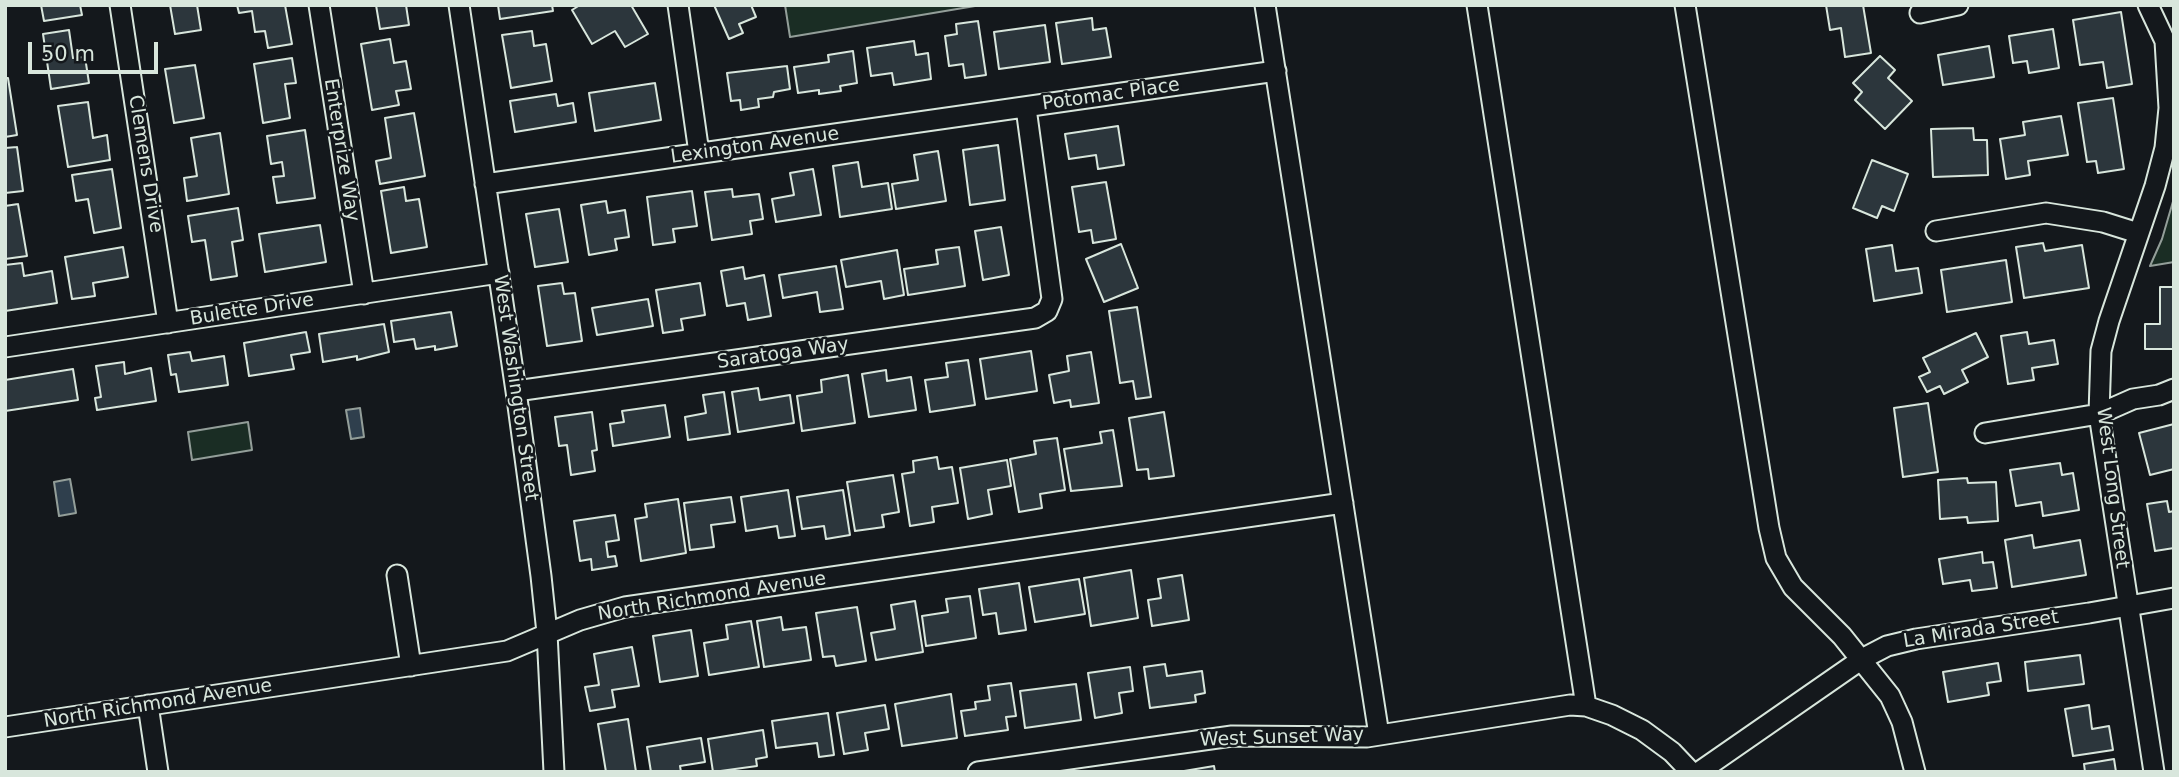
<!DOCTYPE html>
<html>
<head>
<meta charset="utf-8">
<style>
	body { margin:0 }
	#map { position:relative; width:2179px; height:777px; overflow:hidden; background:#14181c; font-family:"DejaVu Sans",sans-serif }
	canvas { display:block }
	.frame { position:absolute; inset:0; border:7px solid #d8e6dc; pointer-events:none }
	.scale { position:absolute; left:28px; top:42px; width:130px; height:32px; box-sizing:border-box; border:4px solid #d8e6dc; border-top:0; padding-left:9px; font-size:21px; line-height:24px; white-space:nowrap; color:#d8e6dc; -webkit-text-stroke:5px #14181c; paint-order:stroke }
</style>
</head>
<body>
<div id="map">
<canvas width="2179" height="777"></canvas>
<div class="frame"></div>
<div class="scale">50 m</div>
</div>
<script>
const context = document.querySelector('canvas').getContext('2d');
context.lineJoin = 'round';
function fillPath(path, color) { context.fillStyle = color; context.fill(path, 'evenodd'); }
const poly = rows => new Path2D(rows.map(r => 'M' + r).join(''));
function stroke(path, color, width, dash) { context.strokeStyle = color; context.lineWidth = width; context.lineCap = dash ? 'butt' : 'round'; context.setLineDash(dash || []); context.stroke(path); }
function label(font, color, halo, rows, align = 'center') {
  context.font = font + ' "DejaVu Sans",sans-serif'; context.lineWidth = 5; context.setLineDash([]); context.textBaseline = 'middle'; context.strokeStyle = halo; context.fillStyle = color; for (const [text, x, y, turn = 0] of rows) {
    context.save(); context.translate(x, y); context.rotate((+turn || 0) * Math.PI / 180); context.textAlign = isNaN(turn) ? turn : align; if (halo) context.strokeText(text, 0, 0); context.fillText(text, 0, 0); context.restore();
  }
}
const green = poly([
	[785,5,981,5,790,37,785,5],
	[2174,198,2174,262,2150,266,2162,239,2174,198],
	[248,422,252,450,192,460,188,432,248,422]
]);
fillPath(green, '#1a2d24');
stroke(green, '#939e99', 2);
const water = poly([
	[360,408,364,437,351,439,346,410,360,408],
	[70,479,76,513,59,516,54,482,70,479]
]);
fillPath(water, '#2f3f4d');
stroke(water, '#939e99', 2);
const building = poly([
	[41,5,80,5,82,15,44,21,41,5],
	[170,5,197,5,201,30,175,34,170,5],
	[237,5,285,5,292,44,268,48,265,31,255,32,252,11,239,13,237,5],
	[376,5,406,5,409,25,380,29,376,5],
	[498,5,552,5,553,11,500,19,498,5],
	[580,5,631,5,648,34,625,47,615,31,592,44,572,10,580,5],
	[714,5,751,5,756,17,739,24,743,33,729,39,714,5],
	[1826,5,1863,5,1871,53,1845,57,1841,28,1830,30,1826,5],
	[2121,12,2132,84,2107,88,2103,62,2080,65,2073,20,2121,12],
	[1092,18,1093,30,1106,28,1111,57,1062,64,1056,23,1092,18],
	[978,21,986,75,965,78,963,64,949,66,945,36,957,34,956,24,978,21],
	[1045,25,1050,62,999,69,994,32,1045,25],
	[2053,29,2059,68,2029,73,2027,61,2013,63,2009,36,2053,29],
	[69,30,73,58,85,57,89,83,51,89,43,34,69,30],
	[532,31,534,46,546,44,552,81,511,88,502,35,532,31],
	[390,39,394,63,406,61,411,89,396,91,399,105,372,110,361,44,390,39],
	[914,41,916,55,928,53,931,79,894,85,892,73,871,76,867,48,914,41],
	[1989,46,1994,77,1943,85,1938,55,1989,46],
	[853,51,857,83,840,86,841,91,819,94,819,90,798,93,794,67,829,62,828,55,853,51],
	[1880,56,1895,70,1888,78,1912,101,1885,129,1855,100,1862,92,1853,83,1880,56],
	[292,58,296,83,285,84,290,118,263,123,254,64,292,58],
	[195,65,204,118,174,123,165,69,195,65],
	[787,66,790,89,774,92,773,97,758,99,759,107,741,110,740,100,731,101,727,73,787,66],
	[5,78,8,78,17,135,5,137,5,78],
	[655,83,661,120,595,131,589,93,655,83],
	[556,94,558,106,573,103,576,122,515,132,510,101,556,94],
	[2113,98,2124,169,2098,173,2096,161,2087,162,2078,103,2113,98],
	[88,102,93,138,107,135,110,160,68,167,58,106,88,102],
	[414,113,425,176,380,184,376,161,391,158,385,118,414,113],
	[2061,116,2068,155,2028,161,2030,175,2006,179,2000,139,2025,135,2023,122,2061,116],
	[1118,126,1124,165,1098,169,1096,155,1069,159,1065,134,1118,126],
	[1973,128,1974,140,1987,140,1988,175,1933,177,1931,129,1973,128],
	[305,130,315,198,277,203,273,177,284,176,282,162,271,164,267,136,305,130],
	[220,133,229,194,187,201,184,178,197,176,191,138,220,133],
	[998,145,1005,200,970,205,963,150,998,145],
	[17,147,23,191,5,193,5,148,17,147],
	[938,151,946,201,896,209,892,184,918,180,914,155,938,151],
	[1872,160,1908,174,1894,211,1882,206,1877,218,1853,208,1872,160],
	[858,162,862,187,888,183,892,209,840,217,833,166,858,162],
	[112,169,121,228,94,233,88,199,76,201,72,175,112,169],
	[813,169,821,215,776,222,772,199,794,195,790,173,813,169],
	[1106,182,1116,239,1093,243,1091,230,1079,232,1072,187,1106,182],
	[404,187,406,201,419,199,427,247,391,253,381,191,404,187],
	[732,189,733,197,759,194,763,219,750,221,752,234,712,240,705,192,732,189],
	[692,191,697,226,673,229,675,242,653,245,647,197,692,191],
	[606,201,608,213,625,210,629,237,615,239,617,250,589,255,581,205,606,201],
	[18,204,27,256,5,259,5,206,18,204],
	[238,208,243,240,232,242,237,276,211,280,205,240,192,242,188,216,238,208],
	[559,209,568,262,535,267,526,214,559,209],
	[320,225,326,262,265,272,259,234,320,225],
	[1001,227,1009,275,983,280,975,231,1001,227],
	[2043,243,2045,251,2082,245,2089,288,2024,298,2016,247,2043,243],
	[1121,244,1138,288,1104,302,1086,259,1121,244],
	[1892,245,1896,271,1918,268,1922,293,1874,301,1866,249,1892,245],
	[123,247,128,277,93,283,95,296,72,299,65,257,123,247],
	[959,247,965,286,908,295,904,269,938,264,936,250,959,247],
	[897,250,904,295,884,299,881,281,846,287,841,260,897,250],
	[2006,260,2012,302,1947,312,1941,270,2006,260],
	[22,263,24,276,52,271,57,303,5,311,5,265,22,263],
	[836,266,843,309,820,312,817,292,783,298,779,275,836,266],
	[743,267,745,279,764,275,771,316,748,320,745,303,727,306,721,271,743,267],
	[562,283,564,294,575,293,582,341,547,346,538,286,562,283],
	[700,283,705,315,681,319,683,330,663,333,656,290,700,283],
	[2160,287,2174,287,2173,349,2145,349,2145,324,2160,324,2160,287],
	[648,299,653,326,597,335,592,308,648,299],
	[1137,307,1151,397,1136,399,1133,381,1120,383,1109,311,1137,307],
	[451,312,457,346,435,350,435,346,416,349,414,339,394,342,391,321,451,312],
	[384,324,389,352,357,360,357,356,323,362,319,334,384,324],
	[306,332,310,352,291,355,294,369,249,376,244,343,306,332],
	[2027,332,2029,344,2054,340,2058,364,2032,368,2034,380,2008,384,2001,336,2027,332],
	[1976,333,1988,357,1962,370,1968,382,1944,394,1940,386,1927,392,1919,377,1930,372,1923,358,1976,333],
	[1031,351,1037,391,986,399,980,359,1031,351],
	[190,352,192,361,224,356,228,385,179,392,176,374,171,375,168,355,190,352],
	[1091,352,1099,403,1071,407,1070,400,1054,403,1049,375,1069,371,1067,356,1091,352],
	[968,360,975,405,930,412,925,380,948,377,946,363,968,360],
	[124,362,125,374,151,368,156,401,97,410,95,398,101,397,96,366,124,362],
	[73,369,78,400,5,411,5,380,73,369],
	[886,370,887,381,911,377,916,410,869,417,862,374,886,370],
	[848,375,855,423,802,431,797,396,822,392,821,380,848,375],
	[758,388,760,400,790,395,794,423,738,432,732,392,758,388],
	[724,392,730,434,688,440,685,417,706,413,703,395,724,392],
	[1928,403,1938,472,1903,477,1894,408,1928,403],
	[665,405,670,437,613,446,610,424,624,422,622,411,665,405],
	[592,412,597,450,592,451,595,471,571,475,567,445,559,446,555,417,592,412],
	[1164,412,1174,476,1149,479,1148,469,1137,470,1129,418,1164,412],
	[2174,424,2174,469,2150,475,2139,433,2174,424],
	[1113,430,1122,486,1071,491,1064,449,1102,443,1100,432,1113,430],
	[1057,438,1065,490,1040,494,1042,508,1019,512,1010,459,1036,454,1034,441,1057,438],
	[937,457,939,469,952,467,958,503,932,507,934,522,910,526,902,474,914,472,913,461,937,457],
	[1007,460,1011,486,988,490,992,514,968,519,960,468,1007,460],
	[2060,463,2062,475,2073,473,2079,510,2043,516,2041,502,2016,506,2010,470,2060,463],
	[893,475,899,512,882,515,884,527,855,531,847,482,893,475],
	[1967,478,1968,483,1996,482,1998,521,1968,523,1967,517,1940,519,1938,480,1967,478],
	[788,490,795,536,779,538,777,526,746,531,741,497,788,490],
	[843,490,850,535,826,539,824,526,802,529,797,497,843,490],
	[731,497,735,522,711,525,714,547,690,550,684,503,731,497],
	[678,499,686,553,641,561,635,519,647,517,645,504,678,499],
	[2167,501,2169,512,2174,511,2174,548,2155,551,2147,504,2167,501],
	[615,515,619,540,606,542,608,557,615,556,617,566,592,570,591,559,580,561,574,521,615,515],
	[2032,535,2034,548,2080,540,2086,575,2012,587,2005,540,2032,535],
	[1982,552,1983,563,1993,562,1997,588,1972,591,1970,580,1943,584,1939,559,1982,552],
	[1131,570,1138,618,1091,626,1084,578,1131,570],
	[1182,575,1189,620,1152,626,1148,600,1161,598,1158,579,1182,575],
	[1079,579,1085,614,1035,622,1029,587,1079,579],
	[1019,583,1026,630,999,634,996,613,983,615,979,589,1019,583],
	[970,596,976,638,926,646,922,616,948,612,946,599,970,596],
	[915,601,923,652,876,660,871,633,895,629,891,605,915,601],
	[857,607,866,661,836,666,834,656,823,657,816,613,857,607],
	[781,617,783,630,806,627,811,660,764,667,757,621,781,617],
	[751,621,759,667,709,675,704,643,728,639,726,625,751,621],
	[691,630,698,676,660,682,653,636,691,630],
	[632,647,639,686,612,690,615,707,590,711,585,687,599,685,594,654,632,647],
	[2080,655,2084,684,2028,691,2025,662,2080,655],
	[1998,663,2001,681,1987,683,1989,695,1948,702,1943,672,1998,663],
	[1165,664,1167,676,1202,671,1205,693,1195,695,1196,702,1150,708,1144,667,1165,664],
	[1130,667,1133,691,1119,693,1122,713,1095,718,1088,673,1130,667],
	[1011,683,1016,716,1006,717,1008,730,965,736,961,711,976,709,975,702,990,700,988,686,1011,683],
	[1076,684,1081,720,1025,728,1020,691,1076,684],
	[951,694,957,738,902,746,895,704,951,694],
	[885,705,889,729,865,733,868,750,844,754,837,713,885,705],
	[2089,705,2092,729,2109,726,2113,750,2073,756,2065,709,2089,705],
	[828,713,834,755,819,757,817,743,776,748,772,721,828,713],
	[628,719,636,772,606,772,598,724,628,719],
	[763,730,767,757,756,759,757,766,713,772,708,739,763,730],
	[701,738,705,762,680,766,681,772,651,772,647,747,701,738],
	[2114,759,2116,772,2085,772,2084,764,2114,759],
	[1214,766,1215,772,1178,772,1214,766]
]);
fillPath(building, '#2c363c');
stroke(building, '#d8e6dc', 2);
const minor = poly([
	[120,5,168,323],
	[319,5,364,294],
	[459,5,516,391,541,576,547,633,554,772],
	[678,5,699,153],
	[1265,5,1379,735],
	[1477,5,1586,706],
	[1685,5,1769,528,1776,558,1793,587,1842,636,1890,696,1902,722,1915,772],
	[2148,5,2165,41,2169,108,2165,148,2155,186,2109,321,2101,351,2099,414,2154,772],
	[1920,13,1958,5],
	[485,184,1276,71],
	[1936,231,2046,213,2103,222,2138,233],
	[5,347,499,273],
	[516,391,1035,318,1047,311,1052,299,1026,108],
	[1985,433,2099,414,2133,399,2159,395,2174,389],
	[397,575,411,666],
	[148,705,158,772],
	[5,727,507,651,580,620,625,607,1343,503],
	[978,772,1232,736,1367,737,1570,705,1586,706,1612,715,1642,730,1672,752,1691,772],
	[1699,772,1862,659,1887,646,1916,639,2089,613,2174,598]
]);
stroke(minor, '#d8e6dc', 23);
stroke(minor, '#14181c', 19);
label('19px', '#d8e6dc', '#14181c', [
	["Potomac Place",1111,95,-8],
	["Lexington Avenue",755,146,-8],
	["Enterprize Way",341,150,81],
	["Clemens Drive",145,164,81],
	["Bulette Drive",252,310,-9],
	["Saratoga Way",783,354,-8],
	["West Washington Street",515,388,82],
	["West Long Street",2112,488,83],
	["North Richmond Avenue",712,597,-9],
	["La Mirada Street",1981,630,-9],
	["North Richmond Avenue",158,704,-9],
	["West Sunset Way",1282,738,-2]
]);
</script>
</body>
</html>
